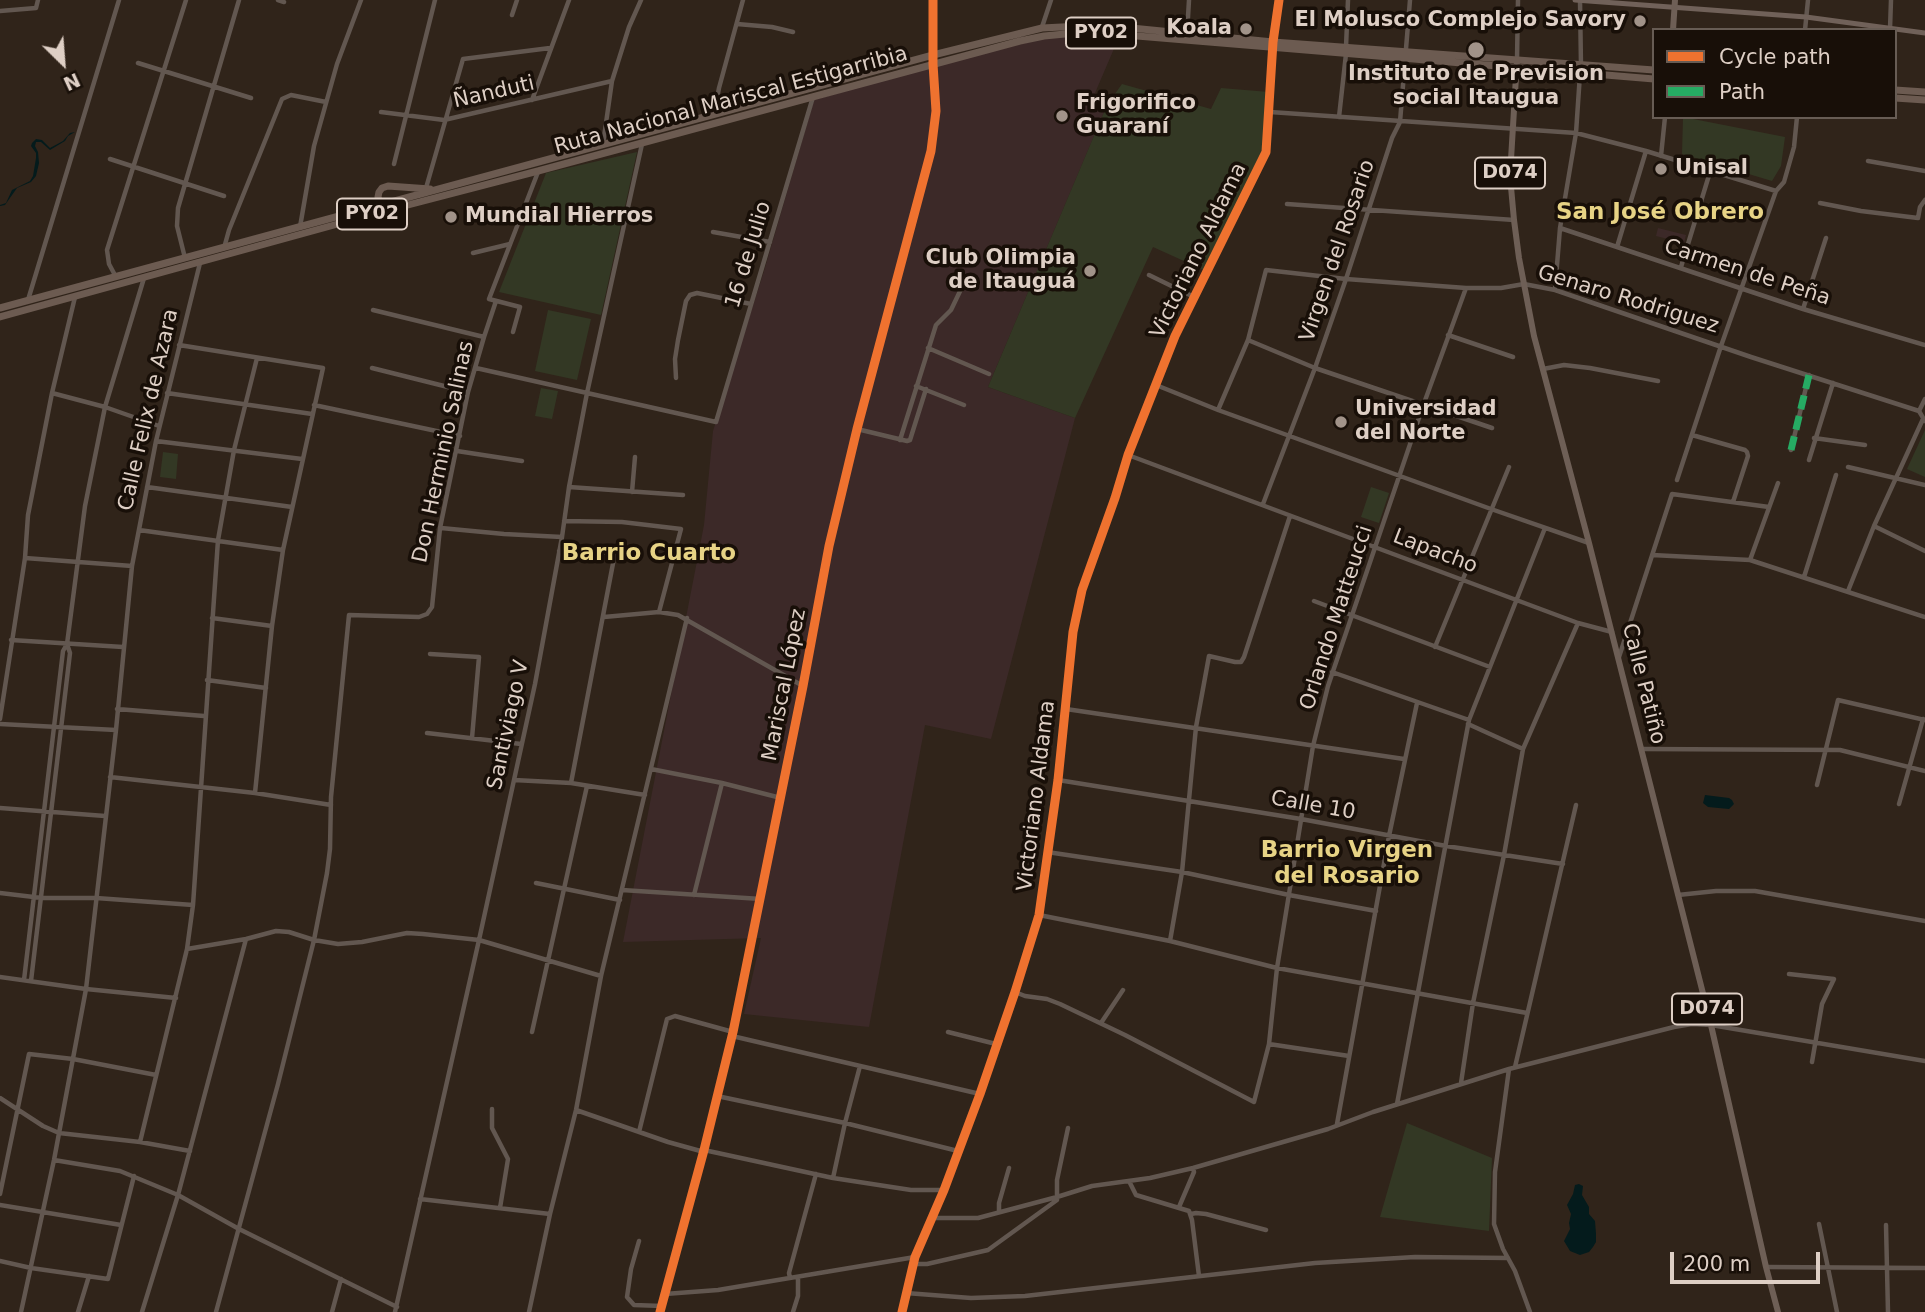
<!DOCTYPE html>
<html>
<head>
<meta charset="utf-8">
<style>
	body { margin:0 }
	#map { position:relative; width:1925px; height:1312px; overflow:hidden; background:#30241a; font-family:"DejaVu Sans",sans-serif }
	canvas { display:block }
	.legend { position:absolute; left:1652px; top:28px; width:245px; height:91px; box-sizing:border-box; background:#180f08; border:2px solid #675c54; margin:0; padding:9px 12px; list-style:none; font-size:21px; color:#decfc5 }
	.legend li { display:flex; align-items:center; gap:14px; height:35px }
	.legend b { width:35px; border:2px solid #675c54 }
	.north { position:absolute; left:28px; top:28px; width:70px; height:70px; -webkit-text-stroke:5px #180f08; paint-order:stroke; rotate:155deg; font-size:19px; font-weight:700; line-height:28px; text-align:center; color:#decfc5 }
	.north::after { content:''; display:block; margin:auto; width:24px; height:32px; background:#decfc5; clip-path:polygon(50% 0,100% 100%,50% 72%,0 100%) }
	.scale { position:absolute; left:1670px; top:1252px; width:150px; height:32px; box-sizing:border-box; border:4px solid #decfc5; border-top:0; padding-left:9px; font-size:21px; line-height:24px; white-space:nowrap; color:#decfc5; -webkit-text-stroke:5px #180f08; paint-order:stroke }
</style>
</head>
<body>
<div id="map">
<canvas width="1925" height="1312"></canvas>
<ul class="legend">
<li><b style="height:9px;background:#ef722f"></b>Cycle path</li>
<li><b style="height:9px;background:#26ab63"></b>Path</li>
</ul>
<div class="north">N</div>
<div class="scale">200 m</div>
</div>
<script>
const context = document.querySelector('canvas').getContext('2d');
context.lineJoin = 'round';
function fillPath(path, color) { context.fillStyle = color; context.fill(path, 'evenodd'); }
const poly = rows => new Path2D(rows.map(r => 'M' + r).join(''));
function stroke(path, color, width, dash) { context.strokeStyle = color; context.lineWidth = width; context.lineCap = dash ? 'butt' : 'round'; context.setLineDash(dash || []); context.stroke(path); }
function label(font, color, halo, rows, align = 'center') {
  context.font = font + ' "DejaVu Sans",sans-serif'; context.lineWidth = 7; context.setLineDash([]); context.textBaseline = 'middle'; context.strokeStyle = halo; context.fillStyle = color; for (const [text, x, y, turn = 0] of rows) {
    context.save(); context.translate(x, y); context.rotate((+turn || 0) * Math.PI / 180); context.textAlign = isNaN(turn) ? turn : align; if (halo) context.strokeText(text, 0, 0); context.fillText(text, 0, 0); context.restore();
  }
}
fillPath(poly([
	[1054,36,1119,37,1095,93,1108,103,988,387,1075,418,991,739,925,725,869,1027,744,1014,761,938,623,942,704,525,713,431,764,271,814,100,944,63],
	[1658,228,1686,235,1684,243,1656,236]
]), '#3c2928');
fillPath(poly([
	[1122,84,1211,109,1221,88,1269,92,1265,154,1206,271,1153,247,1075,418,988,387,1107,105],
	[1683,117,1785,137,1781,166,1772,181,1682,154],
	[637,152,601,315,499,292,546,173],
	[548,310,591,319,577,380,535,371],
	[541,388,558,391,552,419,535,416],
	[1925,430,1925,477,1907,469],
	[163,452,178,454,176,479,160,477],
	[1371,487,1389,493,1379,523,1361,517],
	[1407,1123,1492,1158,1489,1231,1380,1217]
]), '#333824');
fillPath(poly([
	[75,132,68,136,65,141,50,150,41,142,36,142,35,146,38,152,39,163,36,176,31,182,17,188,5,205,0,206,0,205,6,203,12,190,30,181,33,176,36,158,36,153,31,146,32,143,36,139,42,140,50,148,63,141,70,133],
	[1705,795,1729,798,1732,800,1734,804,1729,809,1708,807,1703,803],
	[1579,1184,1583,1186,1582,1195,1589,1207,1589,1214,1595,1221,1596,1234,1596,1242,1593,1247,1589,1252,1580,1255,1570,1251,1564,1241,1570,1229,1569,1223,1571,1214,1567,1205,1573,1194,1575,1185]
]), '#041b1c');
stroke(poly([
	[278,0,284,2],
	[1580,0,1581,66],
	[0,11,36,8,38,0],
	[512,15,517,0],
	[737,24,772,27,793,32],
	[1042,27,1051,0],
	[1890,29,1891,0],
	[1805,30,1808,0],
	[1187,34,1189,0],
	[1346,47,1348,0],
	[1517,60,1518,0],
	[138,63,251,98],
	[532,100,569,0],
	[381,112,444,120,612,81],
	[1270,112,1576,133,1646,151,1776,191],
	[714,115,719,88,743,0],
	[1339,117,1346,54],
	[603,144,612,81,629,27,641,0],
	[1661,156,1665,117],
	[110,159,224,196],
	[1868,161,1925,171],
	[394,164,435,0],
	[426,188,463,59,550,48],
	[1820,203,1861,211,1918,218,1920,207,1925,200],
	[1287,204,1514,220],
	[300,227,314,146,337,64,361,0],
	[1560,228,1803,309,1925,345],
	[713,232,770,242],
	[1617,247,1646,151],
	[224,248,229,230,282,99,291,95,326,102],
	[473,253,510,244],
	[185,258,177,226,178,208,239,0],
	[1681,267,1710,172],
	[1149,275,1194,297],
	[116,277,109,264,107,250,186,0],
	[1555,290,1560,228,1576,133,1580,74],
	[28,300,119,0],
	[1803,309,1826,238],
	[373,310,484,337],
	[513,332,520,307,489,299,538,172],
	[1448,335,1513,357],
	[1248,340,1315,368,1492,428],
	[179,345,323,368,283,550,272,626,255,793],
	[928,348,989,374],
	[372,368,468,392],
	[476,368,716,422,813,97],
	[1543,369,1564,365,1590,368,1658,381],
	[676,378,675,359,678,340,686,301,690,295,697,293,751,304],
	[1156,385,1218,410,1491,509,1589,543],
	[916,386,964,405],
	[52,393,105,407,159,426],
	[167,393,312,414],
	[314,405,460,436],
	[1218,410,1248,340,1266,270,1346,279,1466,288,1501,288,1524,284,1555,290,1751,357,1919,411,1925,421],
	[1919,411,1925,399],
	[857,429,907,441,910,440,926,389],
	[1692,435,1745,450,1747,452,1748,456,1733,502],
	[1814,438,1865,445],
	[900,440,936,325,951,310,963,285],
	[156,441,302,459],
	[1791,450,1809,375],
	[457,451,522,461],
	[1128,455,1578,623,1612,632],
	[1809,460,1833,383],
	[1848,467,1925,485],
	[1677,480,1721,346,1776,191,1784,182,1794,147,1797,117],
	[147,487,292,507],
	[569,487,683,495],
	[632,492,635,457],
	[1263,504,1315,368,1346,279,1392,138,1400,122,1410,0],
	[564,521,622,522,681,529,659,612],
	[1874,526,1925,551],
	[441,528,504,534,562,537],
	[139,530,283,550],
	[559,551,615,553,571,783],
	[1652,555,1750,560,1925,617],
	[25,558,132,566],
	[1750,560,1778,483],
	[1804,577,1836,475],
	[1848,591,1874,526,1923,419],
	[1314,601,1490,667],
	[604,617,659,612,678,615,803,686],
	[212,618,272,626],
	[11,640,123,647],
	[67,644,85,506,105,407,144,278],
	[1435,647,1509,467],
	[430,654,479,657,472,738],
	[1619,657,1672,494,1769,507],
	[1332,672,1469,720,1545,528],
	[207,680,266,688],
	[117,709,204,716],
	[1066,709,1404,759],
	[0,719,25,558,28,515,52,393,75,297],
	[0,724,116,730],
	[1468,724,1523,749],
	[427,733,521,744],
	[1642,749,1840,750,1925,771],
	[651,769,722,783,781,798],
	[110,777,255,793,331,805],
	[514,780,571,783,645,795],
	[1058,780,1301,819,1446,846,1563,864],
	[1817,785,1838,700,1925,720],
	[1899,804,1923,719],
	[0,808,105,816],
	[1047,852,1182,872,1289,895,1376,911],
	[536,883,620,900],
	[622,890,761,899],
	[0,893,42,898,96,898,193,905],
	[694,895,722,783],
	[1678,895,1716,891,1755,891,1925,921],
	[1039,915,1170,941,1277,968,1527,1013],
	[1170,941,1182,872,1196,727,1209,656,1235,662,1241,662,1244,657,1290,516],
	[187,949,246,939,276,931,289,932,314,940,338,944,362,942,407,933,423,934,479,940,601,976],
	[1789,974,1834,979,1822,1004,1812,1062],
	[0,977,86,989,176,998],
	[24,980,63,651,67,644,70,653,31,981],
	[1015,992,1025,996,1047,999,1060,1004,1125,1035,1254,1102,1269,1044,1277,968,1313,746,1328,686,1423,406,1466,288],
	[1101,1023,1123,990],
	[532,1032,587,786],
	[948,1032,996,1044],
	[732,1036,980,1094],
	[1269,1044,1349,1056],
	[1515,1067,1576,805],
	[1509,1069,1495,1172,1494,1224,1503,1249,1515,1271,1530,1312],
	[1461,1083,1473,1003,1504,855,1523,749,1578,623],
	[717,1096,845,1123,958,1151],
	[0,1098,43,1126,59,1133,140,1142,190,1151],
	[1397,1104,1469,720],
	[492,1109,492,1128,508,1159,500,1208],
	[576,1110,668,1142,704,1152],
	[1337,1124,1389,836,1417,703],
	[639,1132,667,1019,675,1016,733,1032],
	[140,1142,187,949,193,905,218,540,234,450,257,358],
	[704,1150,833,1178,911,1190,944,1190],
	[54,1160,120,1171,178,1195,239,1229,397,1307],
	[833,1178,845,1123,860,1066],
	[1129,1181,1136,1195,1189,1211,1192,1220,1199,1276],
	[0,1194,29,1054,73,1059,156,1075],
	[420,1199,550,1214],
	[0,1205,121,1225],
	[1179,1207,1194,1172,1193,1168],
	[999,1212,999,1203,1009,1168],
	[1191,1214,1196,1213,1206,1214,1266,1230],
	[931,1218,978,1218,1057,1197,1092,1186,1150,1178,1193,1168,1328,1129,1373,1112,1509,1069,1674,1027,1692,1024,1711,1025,1925,1061],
	[1819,1224,1837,1312],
	[1886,1225,1888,1312],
	[639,1241,631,1269,627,1297,634,1305,662,1306],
	[0,1261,31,1268,108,1279,134,1176],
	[913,1264,927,1264,988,1250,1057,1200,1057,1180,1068,1128],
	[1766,1267,1925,1268],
	[790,1278,789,1273,816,1174],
	[906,1293,971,1298,1025,1296,1315,1263,1415,1257,1508,1258],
	[665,1294,718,1290,915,1257],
	[21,1312,54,1160,86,989,116,730,132,566,156,441,200,263],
	[78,1312,89,1276],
	[142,1312,178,1195,246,939],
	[216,1312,278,1084,314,940,327,873,330,849,331,797,349,615,419,617,427,614,432,607,440,528,468,392,484,337,496,301],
	[332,1312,341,1279],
	[395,1312,479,940,535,684,562,537,569,487,587,393,642,144],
	[529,1312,550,1214,576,1110,601,976,687,618],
	[793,1312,798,1296,798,1277],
	[902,1312,915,1257,944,1190,980,1094,1015,992,1039,915,1058,780,1073,632,1082,590,1115,498,1128,455,1175,336,1266,152,1273,42,1279,0]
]), '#625750', 4.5);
stroke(poly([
	[1575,0,1806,17,1925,33],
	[660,1312,704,1150,733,1032,803,686,829,546,857,429,931,151,936,111,933,64,933,0]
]), '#706159', 5);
stroke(poly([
	[1673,30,1675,0],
	[1517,60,1510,176,1514,220,1519,258,1534,336,1589,543,1711,1025,1766,1267,1778,1312]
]), '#6e5f56', 6);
stroke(poly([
	[1895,90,1925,92],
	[1895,98,1925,100],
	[381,206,378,197,379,192,382,188,388,186,430,189],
	[0,308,933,55,1042,28,1101,25,1273,42,1654,70],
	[0,317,385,211,538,171,1020,41,1044,36,1065,34,1101,33,1654,79]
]), '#6c5b51', 7);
stroke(poly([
	[1791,450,1809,375]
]), '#26ab63', 7, [14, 7]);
stroke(poly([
	[660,1312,704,1150,733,1032,803,686,829,546,857,429,931,151,936,111,933,64,933,0],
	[902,1312,915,1257,944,1190,980,1094,1015,992,1039,915,1058,780,1073,632,1082,590,1115,498,1128,455,1175,336,1266,152,1273,42,1279,0]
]), '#ef722f', 9);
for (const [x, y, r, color] of [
	[1640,21,7,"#a19389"],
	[1246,29,7,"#a19389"],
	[1476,50,9,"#a19389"],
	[1062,116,7,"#a19389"],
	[1661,169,7,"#a19389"],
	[451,217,7,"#a19389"],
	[1090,271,7,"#a19389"],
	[1341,422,7,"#a19389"]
]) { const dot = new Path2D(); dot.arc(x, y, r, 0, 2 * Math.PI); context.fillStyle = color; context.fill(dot); stroke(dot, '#180f08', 2.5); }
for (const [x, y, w] of [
	[1101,33,70],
	[1510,173,70],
	[372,214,70],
	[1707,1009,70]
]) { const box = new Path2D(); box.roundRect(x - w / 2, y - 15.5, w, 31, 5); context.fillStyle = '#180f08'; context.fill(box); stroke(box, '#decfc5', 2); }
label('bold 19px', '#decfc5', null, [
	["PY02",1101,33],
	["D074",1510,173],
	["PY02",372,214],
	["D074",1707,1009]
]);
label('bold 21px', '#decfc5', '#180f08', [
	["El Molusco Complejo Savory",1626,21,"right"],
	["Koala",1232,29,"right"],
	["Instituto de Prevision",1476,75,"center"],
	["social Itaugua",1476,99,"center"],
	["Frigorifico",1076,104],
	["Guaraní",1076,128],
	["Unisal",1675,169],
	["Mundial Hierros",465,217],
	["Club Olimpia",1076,259,"right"],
	["de Itauguá",1076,283,"right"],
	["Universidad",1355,410],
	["del Norte",1355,434]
], 'left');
label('21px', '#decfc5', '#180f08', [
	["Ñanduti",494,93,-13],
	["Ruta Nacional Mariscal Estigarribia",731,101,-15],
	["Victoriano Aldama",1199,251,-64],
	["Virgen del Rosario",1338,251,-71],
	["16 de Julio",749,255,-73],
	["Carmen de Peña",1747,273,18],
	["Genaro Rodriguez",1628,300,17],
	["Calle Felix de Azara",149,410,-77],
	["Don Herminio Salinas",444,452,-78],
	["Lapacho",1435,552,21],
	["Orlando Matteucci",1337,618,-72],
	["Calle Patiño",1643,684,76],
	["Mariscal López",785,685,-79],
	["Santiviago V",509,725,-78],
	["Victoriano Aldama",1037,796,-83],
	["Calle 10",1313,806,10]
]);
label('bold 23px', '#e7d385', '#180f08', [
	["San José Obrero",1660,213],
	["Barrio Cuarto",649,554],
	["Barrio Virgen",1347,851],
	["del Rosario",1347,877]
]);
</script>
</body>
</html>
